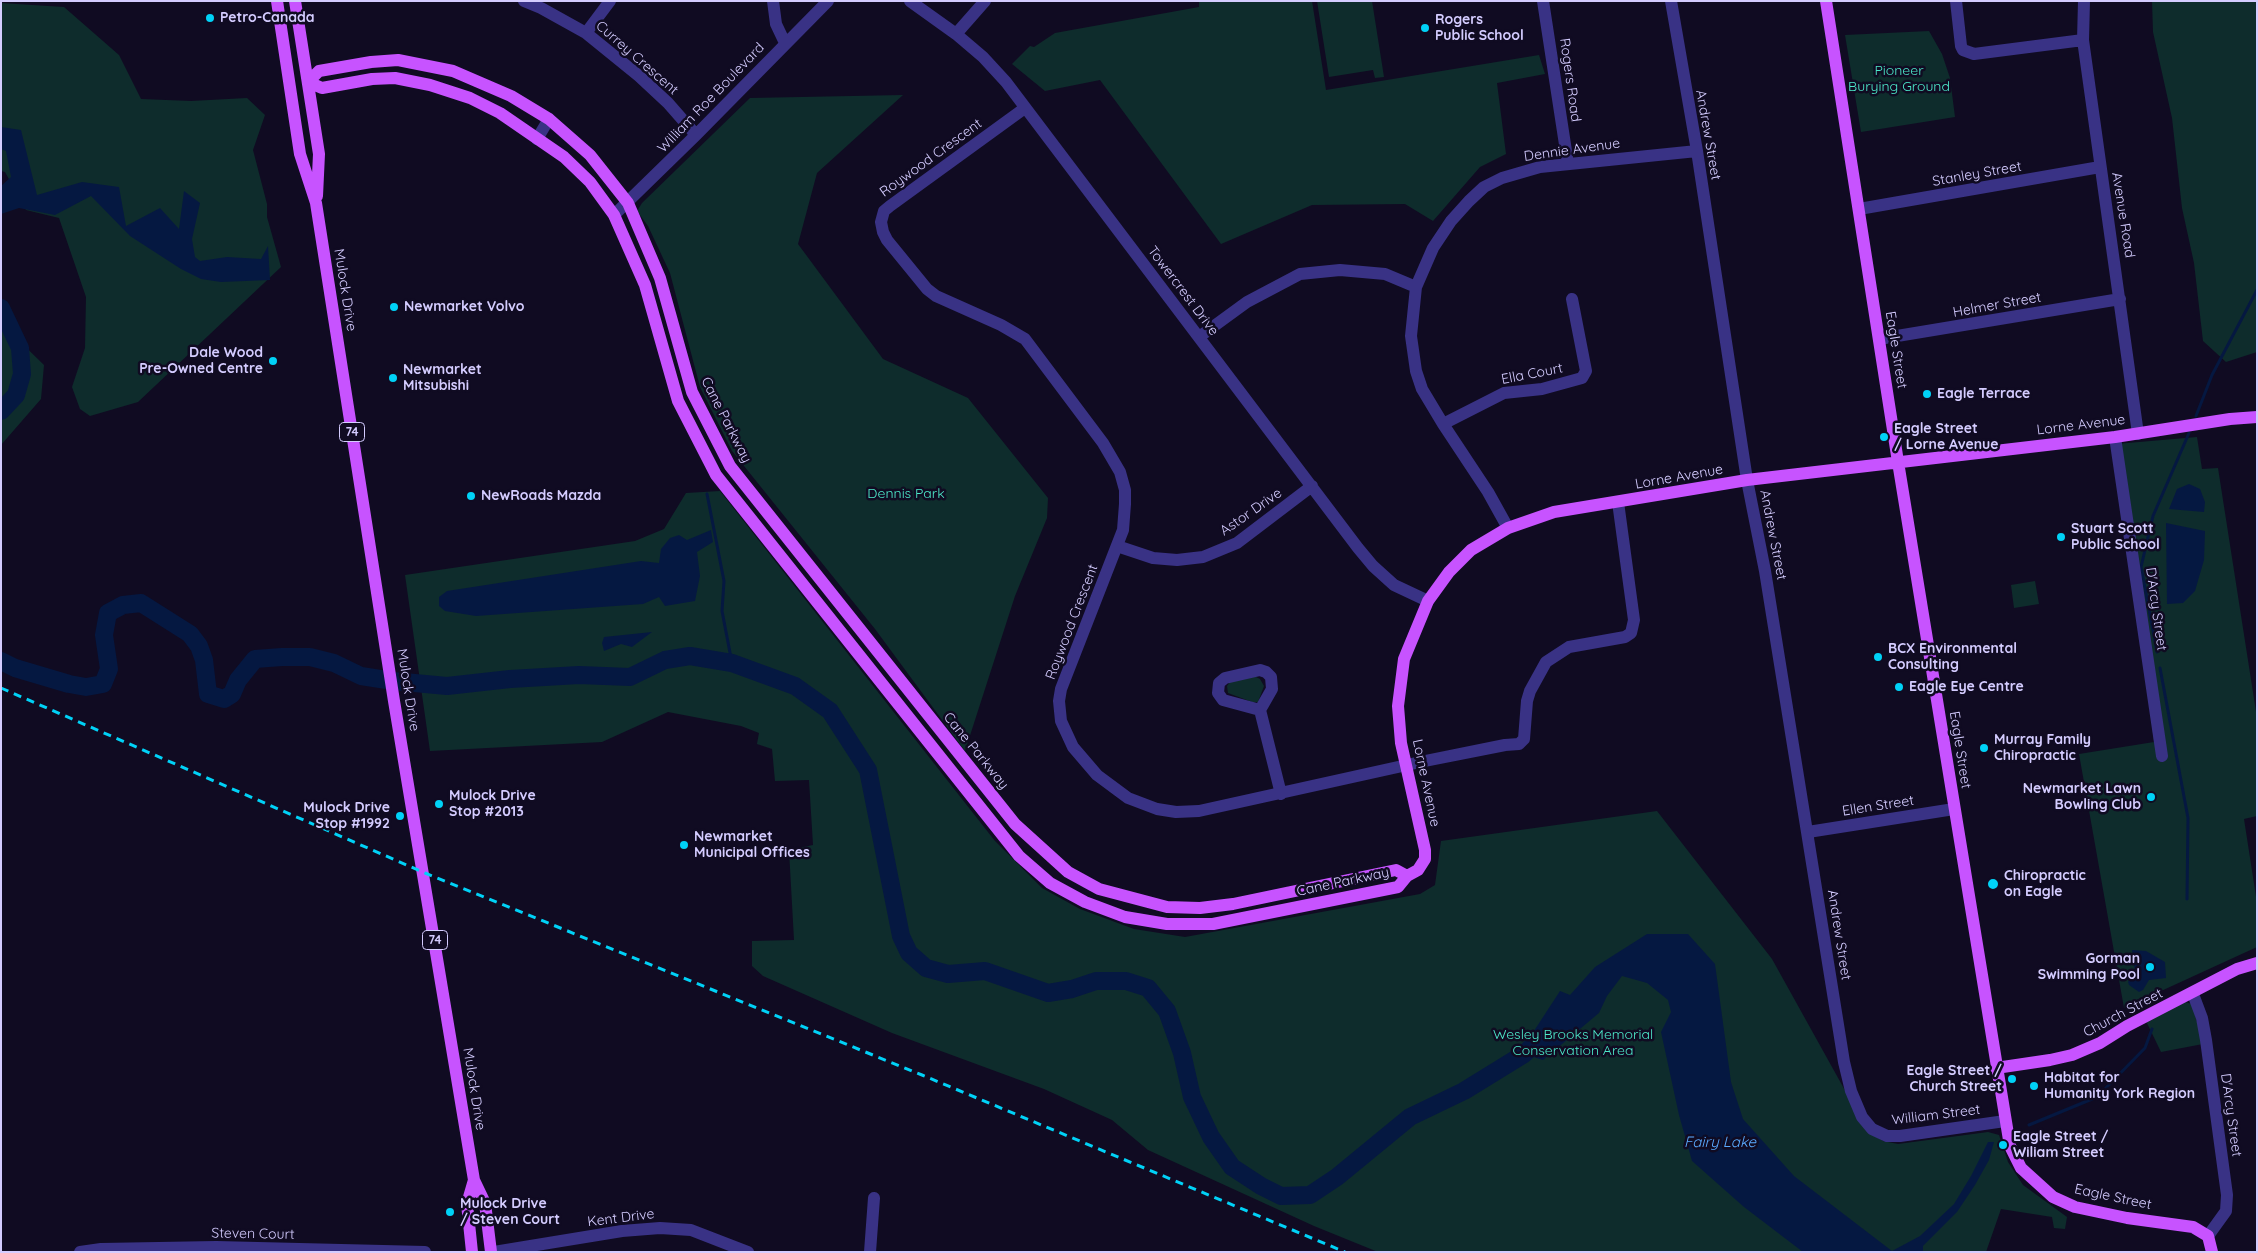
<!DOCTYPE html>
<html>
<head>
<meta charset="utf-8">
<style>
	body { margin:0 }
	#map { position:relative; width:2258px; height:1253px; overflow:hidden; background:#100b22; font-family:Quicksand,sans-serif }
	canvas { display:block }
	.frame { position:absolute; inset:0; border:2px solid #d4ccff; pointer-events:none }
</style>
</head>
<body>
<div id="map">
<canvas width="2258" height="1253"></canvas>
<div class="frame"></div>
</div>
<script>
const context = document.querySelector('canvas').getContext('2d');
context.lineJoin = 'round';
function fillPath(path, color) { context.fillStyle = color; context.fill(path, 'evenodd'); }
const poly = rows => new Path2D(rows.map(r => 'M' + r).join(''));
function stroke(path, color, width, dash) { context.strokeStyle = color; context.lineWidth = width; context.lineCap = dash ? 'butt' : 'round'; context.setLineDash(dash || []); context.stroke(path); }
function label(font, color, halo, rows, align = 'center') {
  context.font = font + ' Quicksand,sans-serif'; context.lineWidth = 5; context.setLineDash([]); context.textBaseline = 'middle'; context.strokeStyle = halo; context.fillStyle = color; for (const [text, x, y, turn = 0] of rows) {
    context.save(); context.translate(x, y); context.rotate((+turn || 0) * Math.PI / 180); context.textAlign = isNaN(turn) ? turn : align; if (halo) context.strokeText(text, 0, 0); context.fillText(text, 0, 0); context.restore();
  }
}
fillPath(poly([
	[1199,1,1312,1,1326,90,1539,55,1545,74,1497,83,1506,154,1480,167,1433,221,1405,204,1312,205,1221,244,1100,80,1045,91,1012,64,1030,46,1034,47,1055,33,1199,7],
	[1317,1,1372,1,1384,77,1375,78,1373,70,1329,77],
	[2152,1,2257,1,2257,352,2226,362,2203,341,2194,263,2182,208,2172,118,2153,32],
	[1,3,64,7,119,55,141,99,191,101,247,98,265,115,253,150,267,204,267,217,281,267,138,402,90,416,80,409,72,387,85,348,86,297,59,218,26,210,5,172,1,171],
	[1929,31,1942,54,1950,78,1955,117,1861,132,1845,35],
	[903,95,817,173,798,244,883,359,968,398,1048,498,1047,518,1015,596,965,751,875,629,732,451,700,387,670,273,648,226,637,211,642,203,750,98],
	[1,323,44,365,41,399,1,445],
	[2197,437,2202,469,2218,468,2257,718,2257,816,2244,819,2257,903,2257,947,2124,1008,2079,754,2154,742,2116,444],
	[720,491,995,841,1042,888,1080,909,1134,929,1185,937,1420,894,1435,885,1441,841,1657,811,1772,959,1867,1130,1883,1141,1898,1144,1988,1132,1999,1135,2008,1162,2023,1185,2067,1217,2065,1229,2054,1228,2052,1217,2001,1209,1986,1252,1378,1252,1314,1226,1148,1150,1112,1120,1044,1089,892,1033,763,976,752,966,752,941,794,940,789,850,813,845,809,780,775,781,772,749,757,744,759,733,741,726,668,712,602,742,430,751,405,575,635,541,664,529,686,493],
	[2035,581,2039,604,2014,608,2011,585],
	[1254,676,1260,679,1264,686,1258,702,1252,702,1228,693,1227,686,1230,682],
	[2182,1001,2192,1004,2203,1044,2161,1052,2146,1021]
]), '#0e2c2c');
fillPath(poly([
	[1,127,21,130,37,195,82,182,119,187,126,226,160,208,179,229,184,191,200,203,192,239,195,257,200,261,227,257,261,259,268,246,270,280,221,282,201,279,181,269,130,236,91,196,55,215,19,208,1,214,1,186,11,177,6,151,1,149],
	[2189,484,2200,489,2205,502,2204,512,2169,509,2177,489],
	[2166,523,2205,531,2204,560,2195,591,2183,603,2167,604],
	[711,530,713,542,697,552,700,576,695,601,665,606,659,597,643,604,476,616,445,611,439,606,439,597,447,591,641,561,659,563,661,549,670,538,679,535,687,540],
	[652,632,632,647,621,644,604,651,602,643,604,637],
	[1647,934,1688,934,1715,964,1731,1082,1743,1119,1794,1176,1892,1251,1920,1236,1954,1204,1971,1176,1988,1142,1994,1142,1989,1160,1975,1185,1957,1212,1923,1246,1923,1252,1803,1252,1744,1207,1692,1161,1679,1115,1661,1032,1671,1012,1668,1000,1647,983,1622,976,1607,996,1599,1013,1543,1060,1524,1054,1530,1037,1560,991,1570,995,1595,967],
	[2132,950,2146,951,2165,962,2166,978,2149,980,2143,990,2139,992,2129,985,2128,982,2135,972]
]), '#051841');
stroke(poly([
	[2196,416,2212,375,2257,290],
	[707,494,724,581,722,611,732,663],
	[2157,652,2141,567,2153,516,2189,433],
	[2160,668,2188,818,2187,899],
	[2029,1125,2097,1097,2145,1048,2152,1029]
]), '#051841', 3);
stroke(poly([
	[1,308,20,348,22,374,16,395,1,411],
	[1,661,15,668,69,684,86,687,103,684,109,669,104,635,108,613,123,605,141,603,190,634,199,646,204,660,208,694,224,699,232,694,238,680,255,659,282,657,310,657,334,663,361,676,393,681,447,686,510,679,579,675,630,677,665,660,690,656,732,663,795,686,830,711,868,770,901,936,909,953,926,968,948,974,985,971,1048,993,1072,989,1096,981,1126,981,1148,988,1167,1011,1182,1053,1192,1097,1211,1137,1232,1167,1261,1186,1281,1196,1310,1195,1337,1177,1410,1117,1464,1091,1524,1054,1541,1038]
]), '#051841', 18);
stroke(poly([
	[524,1,541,8,586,33,639,76,668,103,696,135],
	[773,1,776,24,785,43],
	[910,1,956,34,983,57,1006,82,1358,548,1373,566,1394,585,1428,601],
	[1543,1,1568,164],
	[1671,1,1697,151,1747,480,1765,571,1844,1062,1851,1091,1862,1117,1872,1129,1887,1136,1900,1136,2005,1121],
	[1956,1,1961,46,1963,50,1974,54,2083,40],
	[2084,1,2083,40,2138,434],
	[586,33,610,1],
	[956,34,985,1],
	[1025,108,890,206,884,211,881,222,883,232,887,240,927,289,936,296,1001,325,1025,339,1103,443,1120,472,1125,490,1125,504,1123,530,1061,689,1059,701,1061,721,1073,747,1097,775,1128,798,1157,809,1176,812,1199,811,1425,761,1505,745,1519,744,1524,739,1527,701,1530,691,1546,662,1569,647,1625,637,1631,633,1634,620,1618,502],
	[537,139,549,119],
	[1859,209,2100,167],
	[614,215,696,135,828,1],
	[1199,337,1247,302,1300,274,1340,270,1385,274,1416,287],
	[1879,339,2120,299],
	[1443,424,1504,393,1542,389,1582,378,1586,371,1572,299],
	[2115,437,2162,756],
	[1508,528,1488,492,1443,424,1422,389,1416,371,1411,336,1416,287,1433,248,1451,221,1469,201,1484,187,1502,178,1540,167,1697,151],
	[1117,546,1153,558,1177,560,1203,557,1237,543,1312,486],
	[1260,710,1223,700,1218,693,1219,683,1225,678,1260,670,1266,672,1271,677,1272,689,1260,710,1281,794],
	[1808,832,1954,809],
	[2193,994,2202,1018,2206,1040,2227,1195,2226,1211,2208,1236],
	[80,1252,101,1249,216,1247,425,1252],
	[494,1252,622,1231,660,1228,691,1230,748,1252],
	[870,1252,874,1198]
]), '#393285', 12);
stroke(poly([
	[277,1,300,154,316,203,394,701,474,1180,485,1203,491,1252],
	[295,1,319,154,317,196],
	[1826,1,1898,462,2010,1146,2021,1168,2053,1197,2075,1207,2127,1218,2193,1227,2208,1236,2212,1252],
	[308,82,322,88,372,79,395,78,430,85,470,98,500,113,564,157,590,182,614,215,645,285,678,401,716,475,1019,856,1050,883,1085,902,1125,917,1167,924,1213,924,1398,887,1407,876,1418,870,1425,859,1425,850,1401,743,1398,706,1404,659,1428,601,1449,572,1471,550,1508,528,1554,512,1747,480,2115,437,2230,419,2257,417],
	[308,82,319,71,371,62,398,60,453,71,511,96,549,119,590,155,628,203,660,278,692,392,730,466,1015,824,1068,872,1099,889,1167,907,1200,908,1233,904,1396,870,1407,876],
	[1996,1068,2050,1060,2072,1055,2100,1043,2127,1026,2237,969,2257,963],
	[472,1252,467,1204,474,1180]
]), '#c753ff', 12);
stroke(poly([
	[1,688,425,873,922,1075,1345,1252]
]), '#00d2f7', 3, [8, 6]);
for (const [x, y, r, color] of [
	[210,18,5,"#00d2f7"],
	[1425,28,5,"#00d2f7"],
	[394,307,5,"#00d2f7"],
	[273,361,5,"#00d2f7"],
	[393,378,5,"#00d2f7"],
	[1927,394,5,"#00d2f7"],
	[1884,437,5,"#00d2f7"],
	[471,496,5,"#00d2f7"],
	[2061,537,5,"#00d2f7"],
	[1878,657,5,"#00d2f7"],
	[1899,687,5,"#00d2f7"],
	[1984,748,5,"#00d2f7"],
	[2151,797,5,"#00d2f7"],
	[439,804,5,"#00d2f7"],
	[400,816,5,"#00d2f7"],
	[684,845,5,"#00d2f7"],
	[1993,884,6,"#00d2f7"],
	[2150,967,5,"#00d2f7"],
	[2012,1079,5,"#00d2f7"],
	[2034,1086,5,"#00d2f7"],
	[2003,1145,5,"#00d2f7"],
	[450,1212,5,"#00d2f7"]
]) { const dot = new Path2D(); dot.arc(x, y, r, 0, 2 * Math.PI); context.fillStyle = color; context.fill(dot); stroke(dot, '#100b22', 2); }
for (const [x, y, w] of [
	[352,432,25],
	[435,940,25]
]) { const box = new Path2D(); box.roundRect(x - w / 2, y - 9.5, w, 19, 4); context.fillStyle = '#100b22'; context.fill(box); stroke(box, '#d4ccff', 1); }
label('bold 12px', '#d4ccff', null, [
	["74",352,432],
	["74",435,940]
]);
label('bold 14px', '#d4ccff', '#100b22', [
	["Petro-Canada",220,18],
	["Rogers",1435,20],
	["Public School",1435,36],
	["Newmarket Volvo",404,307],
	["Dale Wood",263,353,"right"],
	["Pre-Owned Centre",263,369,"right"],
	["Newmarket",403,370],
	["Mitsubishi",403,386],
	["Eagle Terrace",1937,394],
	["Eagle Street",1894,429],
	["/ Lorne Avenue",1894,445],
	["NewRoads Mazda",481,496],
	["Stuart Scott",2071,529],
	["Public School",2071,545],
	["BCX Environmental",1888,649],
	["Consulting",1888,665],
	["Eagle Eye Centre",1909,687],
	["Murray Family",1994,740],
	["Chiropractic",1994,756],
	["Newmarket Lawn",2141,789,"right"],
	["Bowling Club",2141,805,"right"],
	["Mulock Drive",449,796],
	["Stop #2013",449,812],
	["Mulock Drive",390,808,"right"],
	["Stop #1992",390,824,"right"],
	["Newmarket",694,837],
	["Municipal Offices",694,853],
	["Chiropractic",2004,876],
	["on Eagle",2004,892],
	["Gorman",2140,959,"right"],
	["Swimming Pool",2140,975,"right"],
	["Eagle Street /",2002,1071,"right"],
	["Church Street",2002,1087,"right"],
	["Habitat for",2044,1078],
	["Humanity York Region",2044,1094],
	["Eagle Street /",2013,1137],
	["Wiliam Street",2013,1153],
	["Mulock Drive",460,1204],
	["/ Steven Court",460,1220]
], 'left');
label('14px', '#d4ccff', '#100b22', [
	["Currey Crescent",637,58,41],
	["Rogers Road",1570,80,82],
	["William Roe Boulevard",711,98,-46],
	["Andrew Street",1708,135,80],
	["Dennie Avenue",1572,150,-8],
	["Roywood Crescent",931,158,-36],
	["Stanley Street",1977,174,-10],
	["Avenue Road",2123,215,81],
	["Mulock Drive",345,290,81],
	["Towercrest Drive",1183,291,53],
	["Helmer Street",1997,305,-10],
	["Eagle Street",1896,350,81],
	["Ella Court",1532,374,-11],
	["Cane Parkway",726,420,63],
	["Lorne Avenue",2081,425,-7],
	["Lorne Avenue",1679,477,-10],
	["Astor Drive",1251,512,-35],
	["Andrew Street",1773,535,79],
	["D'Arcy Street",2156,609,82],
	["Roywood Crescent",1072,622,-69],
	["Mulock Drive",408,690,81],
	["Eagle Street",1960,750,81],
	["Cane Parkway",976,751,51],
	["Lorne Avenue",1426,783,78],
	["Ellen Street",1878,806,-9],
	["Cane Parkway",1343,882,-12],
	["Andrew Street",1839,935,81],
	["Church Street",2123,1013,-28],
	["Mulock Drive",474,1089,81],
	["William Street",1936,1115,-7],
	["D'Arcy Street",2231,1115,82],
	["Eagle Street",2113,1197,12],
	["Kent Drive",621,1218,-7],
	["Steven Court",253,1234,1]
]);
label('14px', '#4de9ca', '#100b22', [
	["Pioneer",1899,71],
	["Burying Ground",1899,87],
	["Dennis Park",906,494],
	["Wesley Brooks Memorial",1573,1035],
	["Conservation Area",1573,1051]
]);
label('italic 15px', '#5aaaff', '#100b22', [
	["Fairy Lake",1720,1142]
]);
</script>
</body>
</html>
